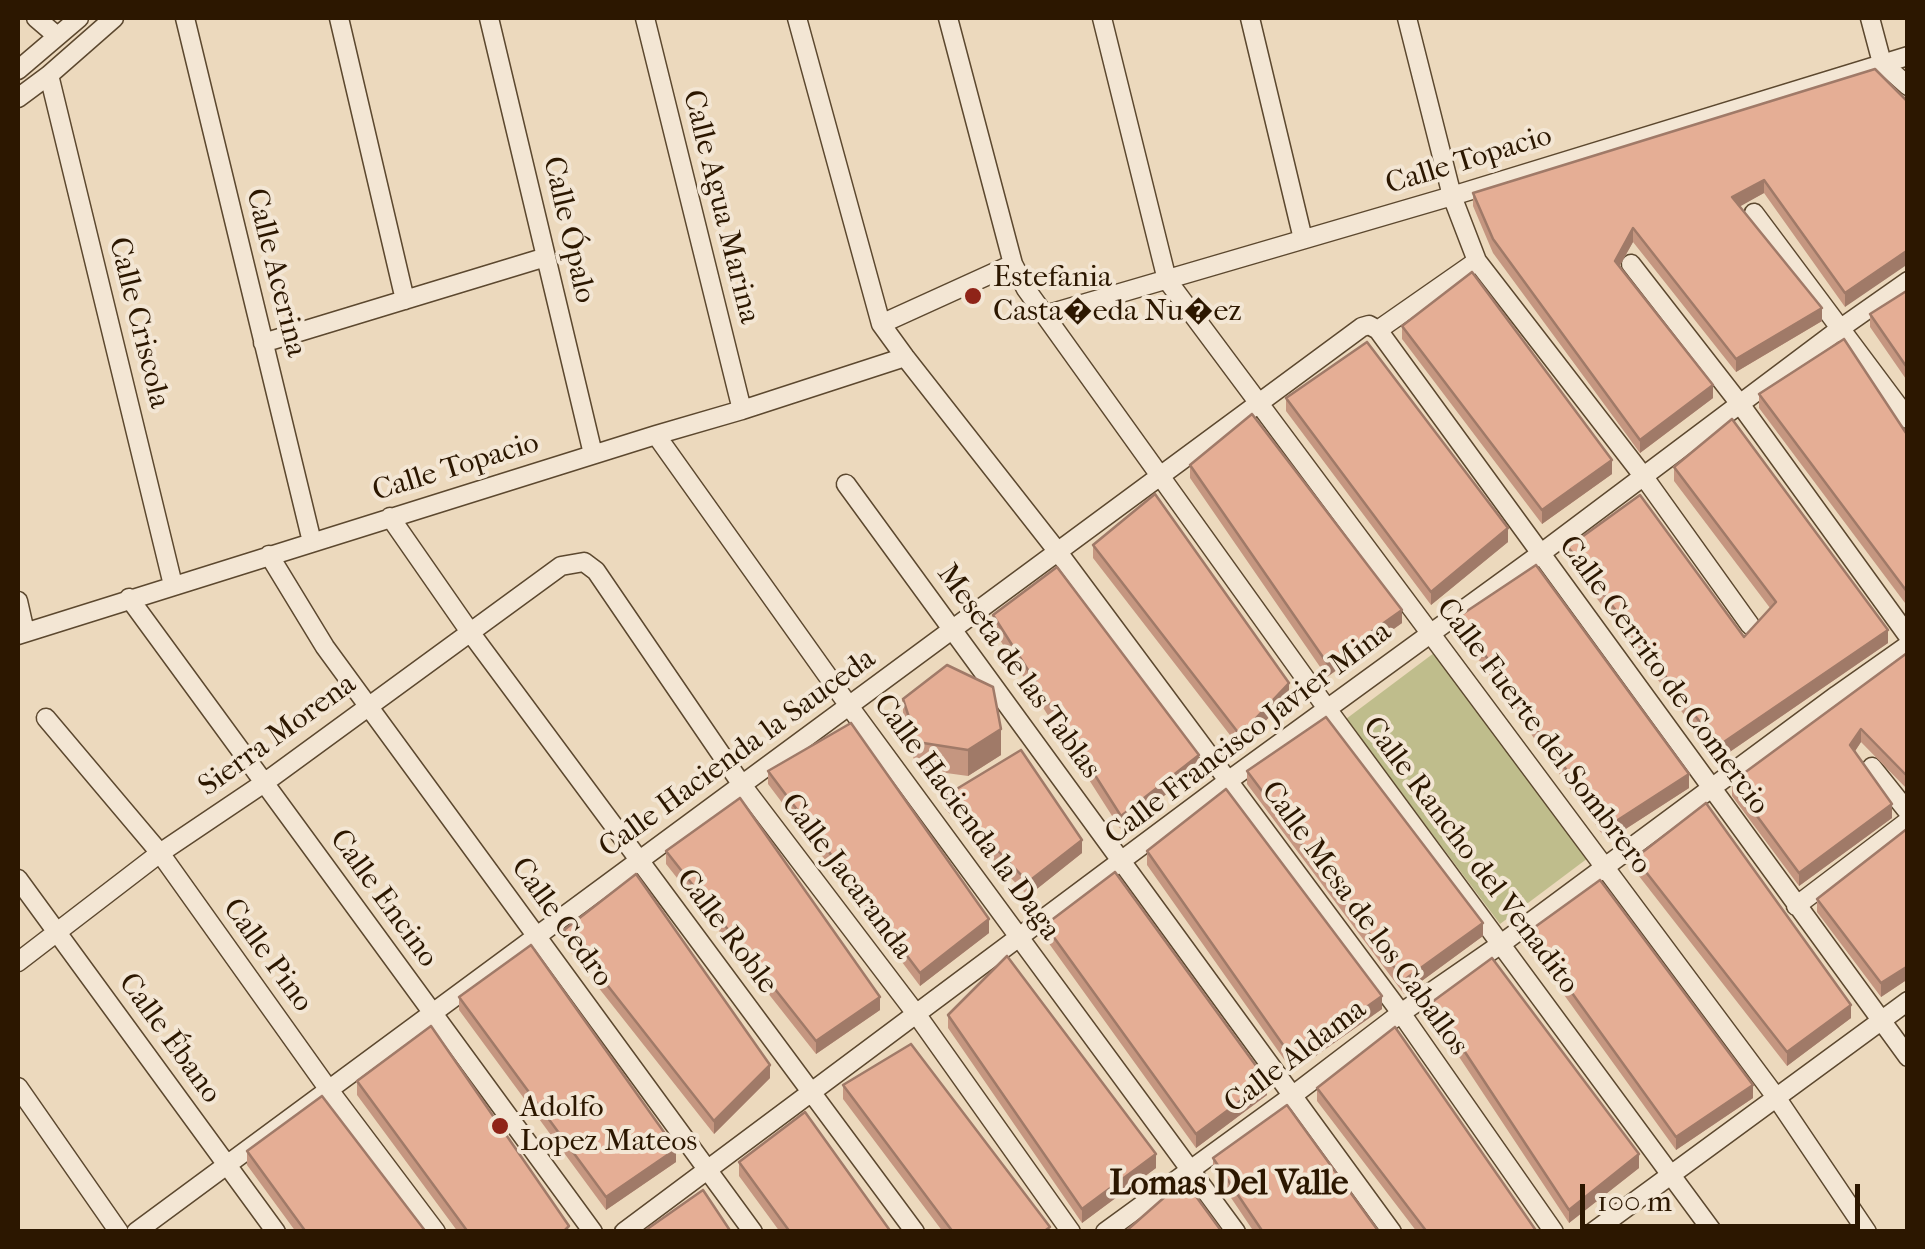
<!DOCTYPE html>
<html>
<head>
<meta charset="utf-8">
<style>
	body { margin:0 }
	#map { position:relative; width:1925px; height:1249px; overflow:hidden; background:#ecd9bd; font-family:"IM FELL French Canon",serif }
	canvas { display:block }
	.frame { position:absolute; inset:0; border:20px solid #2c1700; pointer-events:none }
	.scale { position:absolute; left:1580px; top:1184px; width:280px; height:45px; box-sizing:border-box; border:5px solid #2c1700; border-top:0; padding-left:12px; font-size:30px; line-height:35px; white-space:nowrap; color:#2c1700; -webkit-text-stroke:8px #f3e6d4; paint-order:stroke }
</style>
</head>
<body>
<div id="map">
<canvas width="1925" height="1249"></canvas>
<div class="frame"></div>
<div class="scale">100 m</div>
</div>
<script>
const context = document.querySelector('canvas').getContext('2d');
context.lineJoin = 'round';
function fillPath(path, color) { context.fillStyle = color; context.fill(path, 'evenodd'); }
const poly = rows => new Path2D(rows.map(r => 'M' + r).join(''));
function stroke(path, color, width, dash) { context.strokeStyle = color; context.lineWidth = width; context.lineCap = dash ? 'butt' : 'round'; context.setLineDash(dash || []); context.stroke(path); }
function label(font, color, halo, rows, align = 'center') {
  context.font = font + ' "IM FELL French Canon",serif'; context.lineWidth = 8; context.setLineDash([]); context.textBaseline = 'middle'; context.strokeStyle = halo; context.fillStyle = color; for (const [text, x, y, turn = 0] of rows) {
    context.save(); context.translate(x, y); context.rotate((+turn || 0) * Math.PI / 180); context.textAlign = isNaN(turn) ? turn : align; if (halo) context.strokeText(text, 0, 0); context.fillText(text, 0, 0); context.restore();
  }
}
fillPath(poly([
	[1438,650,1592,855,1500,924,1346,719]
]), '#bfbd8c');
const street = poly([
	[36,18,57,36],
	[185,18,312,542],
	[339,18,405,300],
	[489,18,593,454],
	[645,18,742,410],
	[797,18,881,324,905,357,1058,552,1401,1013,1554,1232],
	[948,18,1013,264,1026,289,1328,710,1713,1232],
	[1102,18,1167,280,1776,1097,1867,1232],
	[1250,18,1303,239],
	[1407,18,1452,196,1477,261,1644,477,1750,625],
	[1870,18,1882,63,1908,86],
	[18,70,79,18],
	[49,75,173,585],
	[18,98,49,75,114,18],
	[1754,213,1908,419],
	[1631,264,1740,404,1908,636],
	[1045,315,1452,196,1908,56],
	[881,324,1013,264],
	[1378,330,1477,261],
	[263,343,546,257],
	[656,435,849,706,1236,1232],
	[846,484,1392,1232],
	[390,517,470,632,915,1232],
	[269,555,325,647,753,1232],
	[129,598,593,1232],
	[18,601,25,632],
	[18,635,656,435,742,410,905,357],
	[46,718,160,853,329,1090,436,1232],
	[1872,767,1908,812],
	[18,879,276,1232],
	[1796,906,1908,821],
	[18,962,160,853,264,783,561,566,584,562,596,571,742,785,917,1015,1071,1232],
	[18,1087,119,1232],
	[136,1232,1362,327,1369,325,1378,330,1908,1057],
	[624,1232,1228,781,1540,554,1841,328,1908,281],
	[1105,1232,1292,1096,1401,1013,1501,944,1837,695,1908,645],
	[1593,1232,1908,1001]
]);
stroke(street, '#5c482f', 21);
stroke(street, '#f3e6d4', 18);
fillPath(poly([
	[1875,69,1845,307,1764,193,1739,206,1822,321,1736,372,1633,242,1619,267,1713,398,1640,453,1493,253,1473,206,1473,193],
	[1908,290,1908,382,1870,327,1870,314],
	[1402,326,1612,474,1542,524,1402,339],
	[1759,394,1908,436,1908,607,1759,408],
	[1286,398,1508,542,1431,605,1286,411],
	[1190,465,1402,623,1327,677,1190,478],
	[1674,467,1888,643,1718,760,1568,560,1568,547,1744,637,1770,608,1674,481],
	[1093,545,1289,696,1240,748,1093,558],
	[993,615,1199,768,1121,830,993,629],
	[1458,617,1689,788,1607,841,1458,631],
	[1908,654,1908,790,1861,742,1854,752,1892,818,1799,886,1732,796,1732,782],
	[903,699,1001,755,968,776,917,769,903,725],
	[768,771,989,933,920,986,768,784],
	[1247,771,1483,936,1404,994,1247,784],
	[945,796,1082,853,1028,896,945,809],
	[1908,828,1908,979,1881,997,1817,912,1817,899],
	[666,851,880,1010,816,1054,666,864],
	[1147,851,1382,1009,1293,1072,1147,865],
	[1635,858,1851,1018,1787,1066,1635,871],
	[1045,925,1267,1095,1196,1148,1045,938],
	[564,930,770,1078,714,1134,564,944],
	[1528,932,1753,1098,1676,1150,1528,945],
	[459,997,676,1162,606,1210,459,1010],
	[1432,1002,1639,1168,1569,1223,1432,1016],
	[948,1015,1156,1168,1082,1223,948,1028],
	[357,1081,569,1232,458,1232,357,1095],
	[843,1085,1050,1232,943,1232,843,1099],
	[1317,1088,1537,1232,1417,1232,1317,1101],
	[247,1151,426,1232,296,1232,247,1165],
	[1213,1158,1379,1232,1254,1232,1213,1171],
	[739,1162,891,1232,780,1232,739,1176]
]), '#c59680');
fillPath(poly([
	[1764,180,1764,193,1732,211,1732,197],
	[1633,228,1633,242,1615,274,1615,261],
	[1908,250,1908,264,1845,307,1845,293],
	[1822,308,1822,321,1736,372,1736,359],
	[1713,385,1713,398,1640,453,1640,440],
	[1612,460,1612,474,1542,524,1542,510],
	[1508,528,1508,542,1431,605,1431,592],
	[1402,610,1402,623,1327,677,1327,663],
	[1888,630,1888,643,1718,760,1718,746],
	[1289,683,1289,696,1240,748,1240,735],
	[1001,729,1001,755,968,776,968,750],
	[1861,729,1861,742,1850,759,1850,745],
	[1199,755,1199,768,1121,830,1121,816],
	[1689,774,1689,788,1607,841,1607,827],
	[1892,804,1892,818,1799,886,1799,873],
	[1082,840,1082,853,1028,896,1028,882],
	[989,919,989,933,920,986,920,973],
	[1483,923,1483,936,1404,994,1404,980],
	[1908,966,1908,979,1881,997,1881,983],
	[1382,996,1382,1009,1293,1072,1293,1059],
	[880,997,880,1010,816,1054,816,1041],
	[1851,1005,1851,1018,1787,1066,1787,1052],
	[770,1065,770,1078,714,1134,714,1121],
	[1267,1081,1267,1095,1196,1148,1196,1134],
	[1753,1085,1753,1098,1676,1150,1676,1137],
	[676,1149,676,1162,606,1210,606,1197],
	[1156,1154,1156,1168,1082,1223,1082,1209],
	[1639,1154,1639,1168,1569,1223,1569,1210]
]), '#a07a68');
const building = poly([
	[1875,69,1908,102,1908,250,1845,293,1764,180,1732,197,1822,308,1736,359,1633,228,1615,261,1713,385,1640,440,1493,239,1473,193,1875,69],
	[1472,272,1612,460,1542,510,1402,326,1472,272],
	[1908,290,1908,369,1870,314,1908,290],
	[1844,339,1908,436,1908,593,1759,394,1844,339],
	[1367,342,1508,528,1431,592,1286,398,1367,342],
	[1252,414,1402,610,1327,663,1190,465,1252,414],
	[1732,419,1888,630,1718,746,1568,547,1640,495,1744,637,1776,602,1674,467,1732,419],
	[1155,494,1289,683,1240,735,1093,545,1155,494],
	[1536,565,1689,774,1607,827,1458,617,1536,565],
	[1057,567,1199,755,1121,816,993,615,1057,567],
	[1907,653,1908,777,1861,729,1850,745,1892,804,1799,873,1732,782,1907,653],
	[947,665,993,687,1001,729,968,750,917,742,903,699,947,665],
	[1326,717,1483,923,1404,980,1247,771,1326,717],
	[851,723,989,919,920,973,768,771,851,723],
	[1021,750,1082,840,1028,882,945,796,1021,750],
	[1226,789,1382,996,1293,1059,1147,851,1226,789],
	[740,798,880,997,816,1041,666,851,740,798],
	[1706,803,1851,1005,1787,1052,1635,858,1706,803],
	[1908,828,1908,966,1881,983,1817,899,1908,828],
	[1115,872,1267,1081,1196,1134,1045,925,1115,872],
	[636,874,770,1065,714,1121,564,930,636,874],
	[1600,880,1753,1085,1676,1137,1528,932,1600,880],
	[531,945,676,1149,606,1197,459,997,531,945],
	[1007,956,1156,1154,1082,1209,948,1015,1007,956],
	[1492,958,1639,1154,1569,1210,1432,1002,1492,958],
	[431,1026,569,1226,563,1232,468,1232,357,1081,431,1026],
	[1395,1027,1537,1232,1427,1232,1317,1088,1395,1027],
	[911,1044,1050,1227,1043,1232,953,1232,843,1085,911,1044],
	[322,1096,426,1232,306,1232,247,1151,322,1096],
	[1287,1105,1379,1232,1263,1232,1213,1158,1287,1105],
	[805,1112,891,1232,790,1232,739,1162,805,1112],
	[1184,1180,1222,1232,1125,1232,1184,1180],
	[703,1190,731,1232,643,1232,703,1190]
]);
fillPath(building, '#e5ae95');
stroke(building, '#a07a68', 2.5);
for (const [x, y, r, color] of [
	[973,296,10,"#8f2418"],
	[500,1126,10,"#8f2418"]
]) { const dot = new Path2D(); dot.arc(x, y, r, 0, 2 * Math.PI); context.fillStyle = color; context.fill(dot); stroke(dot, '#f3e6d4', 4); }
label('30px', '#2c1700', '#f3e6d4', [
	["Calle Topacio",1469,161,-17],
	["Calle Agua Marina",720,207,76],
	["Calle Ópalo",568,230,77],
	["Calle Acerina",275,273,76],
	["Calle Criscola",138,323,76],
	["Calle Topacio",456,468,-17],
	["Meseta de las Tablas",1018,672,54],
	["Calle Cerrito de Comercio",1663,676,54],
	["Calle Francisco Javier Mina",1249,734,-37],
	["Sierra Morena",278,736,-36],
	["Calle Fuerte del Sombrero",1543,737,53],
	["Calle Hacienda la Sauceda",738,754,-36],
	["Calle Hacienda la Daga",966,818,54],
	["Calle Rancho del Venadito",1470,856,53],
	["Calle Jacaranda",846,877,53],
	["Calle Encino",383,899,54],
	["Calle Mesa de los Caballos",1364,919,54],
	["Calle Cedro",561,923,54],
	["Calle Roble",726,932,53],
	["Calle Pino",267,956,54],
	["Calle Ébano",169,1039,54],
	["Calle Aldama",1296,1057,-37]
]);
label('30px', '#2c1700', '#f3e6d4', [
	["Estefania",993,279],
	["Casta�eda Nu�ez",993,313],
	["Adolfo",520,1109],
	["Lopez Mateos",520,1143]
], 'left');
label('bold 35px', '#2c1700', '#f3e6d4', [
	["Lomas Del Valle",1229,1185]
]);
</script>
</body>
</html>
